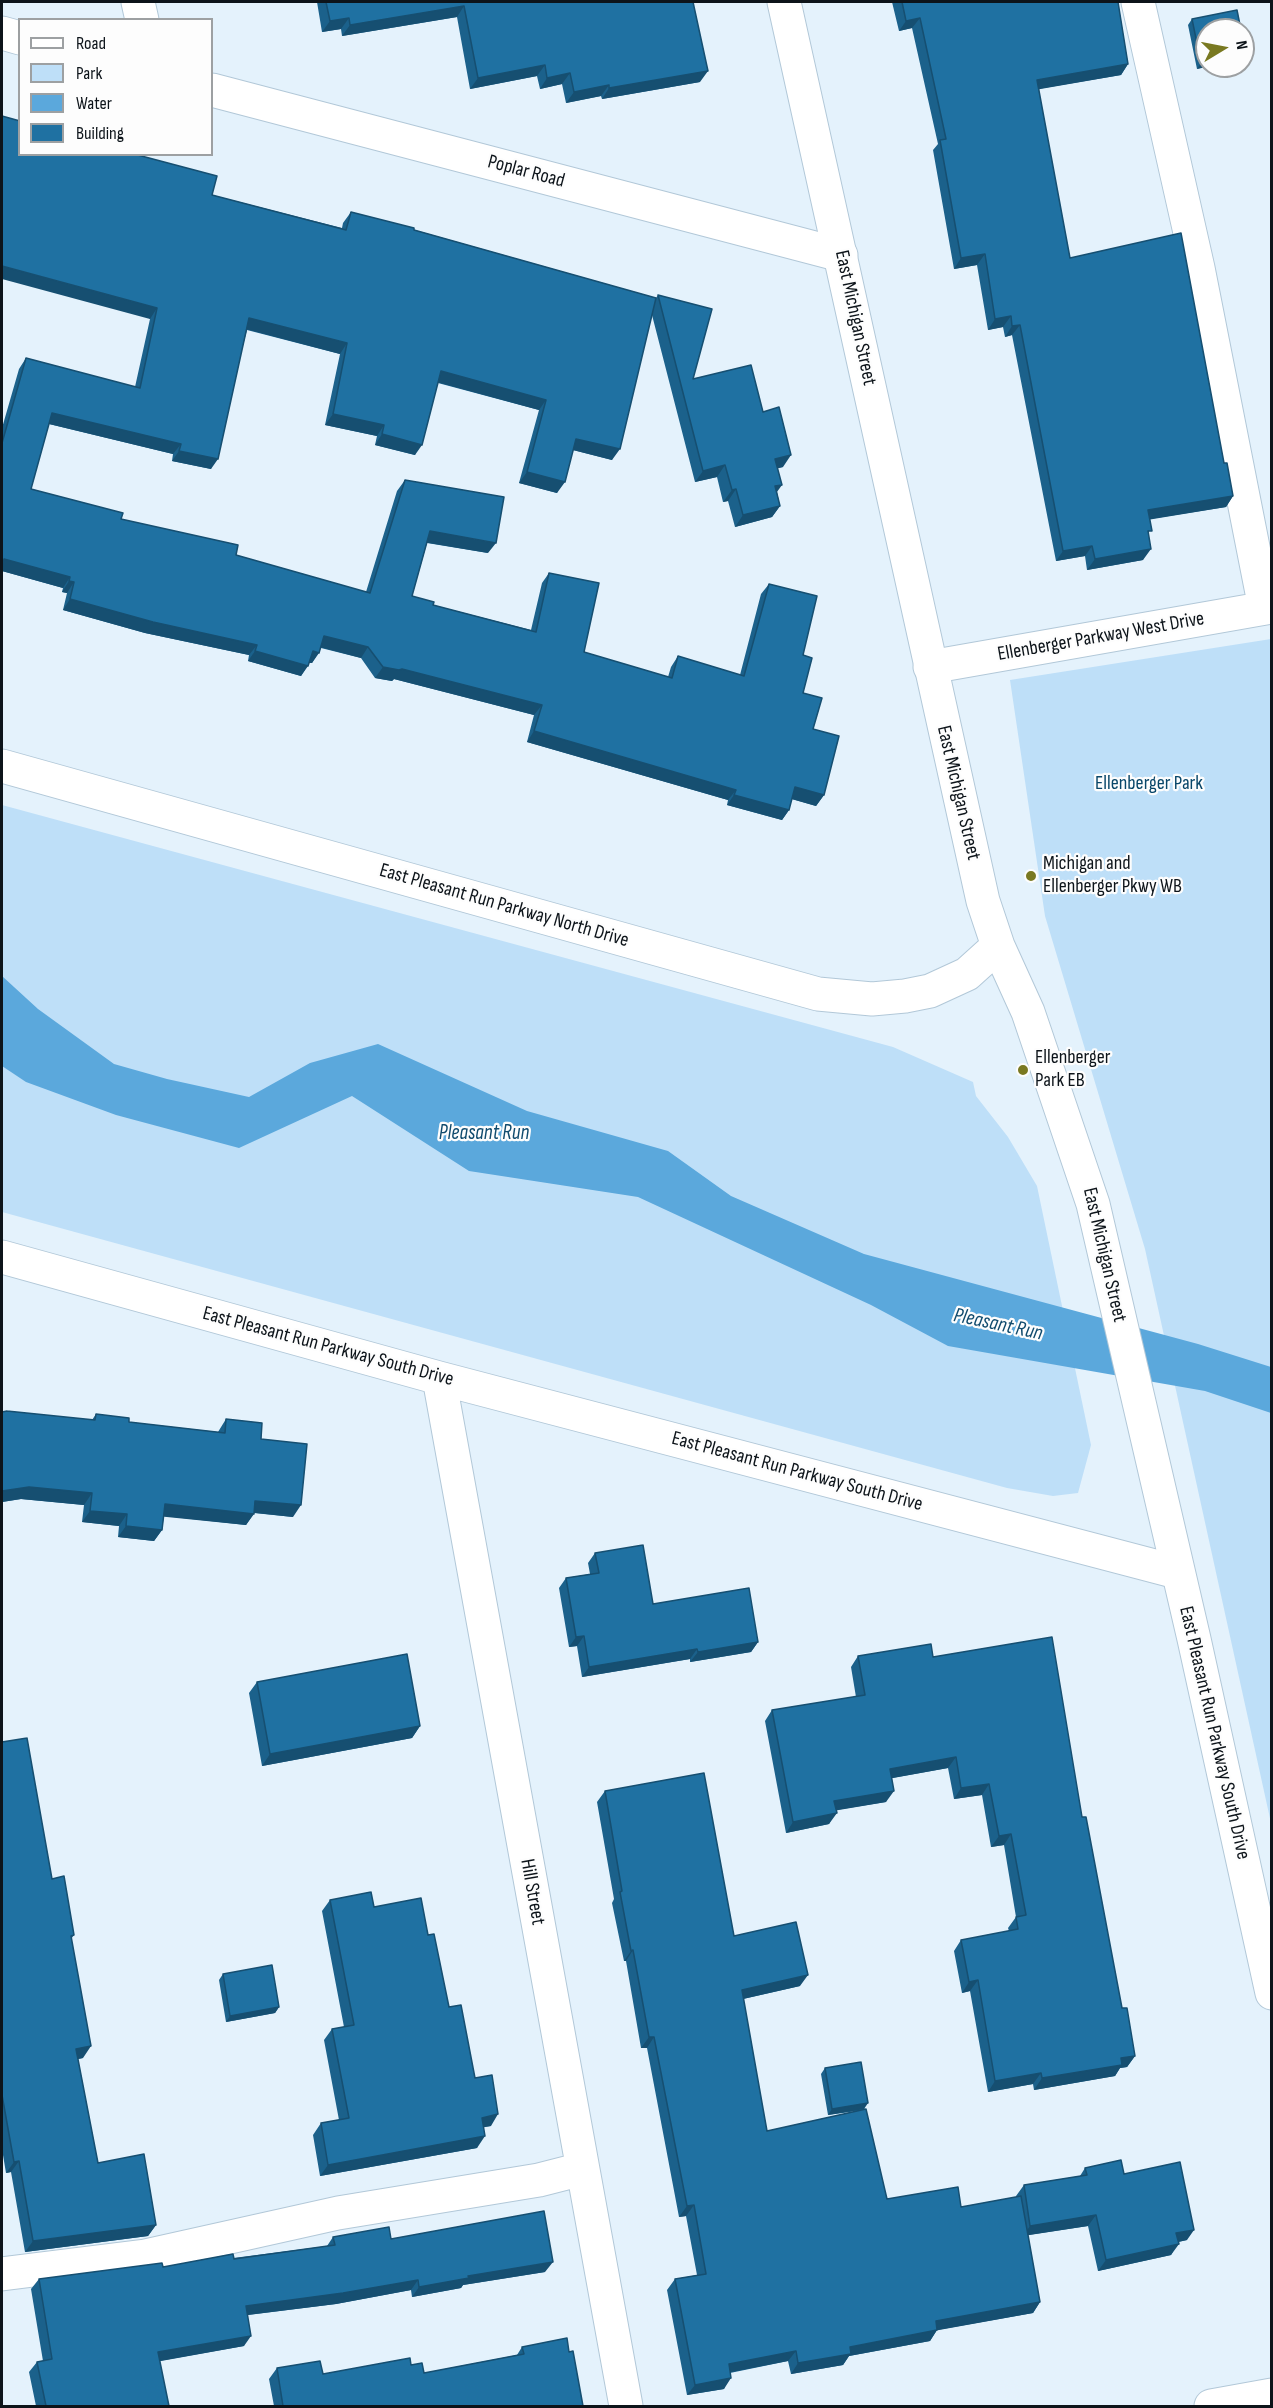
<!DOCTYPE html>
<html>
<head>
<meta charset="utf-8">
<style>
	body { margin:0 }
	#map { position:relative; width:1273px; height:2408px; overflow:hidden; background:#e4f2fc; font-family:"Sofia Sans Condensed",sans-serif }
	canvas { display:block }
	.frame { position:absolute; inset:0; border:3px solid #0d141a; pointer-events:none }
	.legend { position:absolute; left:18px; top:18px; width:195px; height:138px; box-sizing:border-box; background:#fdfdfd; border:2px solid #9da0a2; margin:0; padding:8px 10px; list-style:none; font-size:18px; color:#0d141a }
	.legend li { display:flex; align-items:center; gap:12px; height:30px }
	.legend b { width:30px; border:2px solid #9da0a2 }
	.north { position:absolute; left:1195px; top:18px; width:60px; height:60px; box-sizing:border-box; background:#fdfdfd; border:2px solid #9da0a2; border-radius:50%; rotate:80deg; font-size:16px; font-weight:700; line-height:24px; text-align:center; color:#0d141a }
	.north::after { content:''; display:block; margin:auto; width:21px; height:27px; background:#797921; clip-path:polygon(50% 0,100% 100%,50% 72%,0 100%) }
</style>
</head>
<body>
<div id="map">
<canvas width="1273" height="2408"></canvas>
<div class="frame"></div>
<ul class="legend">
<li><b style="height:8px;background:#fff"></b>Road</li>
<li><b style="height:16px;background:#bedff8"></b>Park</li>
<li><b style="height:16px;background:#5ba8dc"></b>Water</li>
<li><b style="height:16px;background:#1f71a2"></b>Building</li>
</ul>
<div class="north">N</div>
</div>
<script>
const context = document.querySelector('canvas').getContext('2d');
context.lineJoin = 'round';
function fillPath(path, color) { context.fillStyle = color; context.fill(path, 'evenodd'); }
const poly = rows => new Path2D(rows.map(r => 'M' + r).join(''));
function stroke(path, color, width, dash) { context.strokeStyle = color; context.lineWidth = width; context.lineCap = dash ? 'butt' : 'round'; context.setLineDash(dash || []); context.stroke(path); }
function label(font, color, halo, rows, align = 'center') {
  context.font = font + ' "Sofia Sans Condensed",sans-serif'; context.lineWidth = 4.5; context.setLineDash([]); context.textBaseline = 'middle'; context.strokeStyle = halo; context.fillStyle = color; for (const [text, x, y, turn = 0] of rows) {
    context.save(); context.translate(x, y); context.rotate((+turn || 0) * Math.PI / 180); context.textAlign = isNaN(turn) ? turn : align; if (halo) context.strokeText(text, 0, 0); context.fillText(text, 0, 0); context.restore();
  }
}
fillPath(poly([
	[1271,639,1271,1823,1145,1249,1045,916,1010,680],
	[2,805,893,1047,973,1082,976,1096,1008,1137,1037,1186,1091,1445,1078,1493,1053,1496,1007,1488,2,1212]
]), '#bedff8');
fillPath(poly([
	[2,976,38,1009,114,1064,167,1079,249,1097,310,1063,378,1044,527,1111,668,1151,731,1196,864,1254,1198,1344,1271,1367,1271,1413,1205,1391,948,1346,871,1305,638,1197,469,1171,352,1096,239,1148,116,1115,26,1082,2,1066]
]), '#5ba8dc');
const minor = poly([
	[138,2,142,20],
	[1138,2,1198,268,1265,608],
	[2,33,20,38],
	[212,90,841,255],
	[930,667,1272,607],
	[2,1257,439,1378,1177,1572],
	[439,1378,626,2406],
	[2,2274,145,2256,338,2213,539,2180,582,2169],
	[1211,2406,1272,2395]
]);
const major = poly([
	[784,2,983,901,998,946,1028,1012,1093,1204,1194,1639,1272,1993],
	[2,766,818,994,872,999,905,996,930,991,967,974,998,946]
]);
stroke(minor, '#b2c8d8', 35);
stroke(major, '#b2c8d8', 35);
stroke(minor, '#fff', 33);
stroke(major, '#fff', 33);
fillPath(poly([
	[317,2,693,2,700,82,602,99,601,96,566,103,562,84,540,89,537,76,470,89,457,17,342,36,341,29,322,32],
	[892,2,1118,2,1128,64,1121,75,1038,89,1070,258,1224,463,1233,496,1226,507,1150,519,1148,536,1143,560,1087,570,1085,556,1056,561,1012,335,1005,337,1003,327,988,330,977,265,954,269,933,150,938,144,912,28,899,31],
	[1192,19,1207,66,1197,69,1188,25],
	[20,154,212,195,342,228,343,223,351,212,656,298,658,295,693,379,763,412,783,467,778,468,777,492,780,506,772,517,735,527,728,501,723,502,717,477,695,482,652,315,612,460,573,450,557,493,519,483,539,410,438,383,415,455,375,445,377,436,325,425,340,354,247,330,211,469,172,461,173,454,49,424,31,489,121,519,236,555,366,592,397,491,405,480,488,553,427,543,412,596,433,605,531,630,542,583,549,573,584,652,668,677,671,667,678,656,740,675,761,594,769,584,803,655,803,693,813,729,824,795,816,806,792,799,789,810,782,820,727,805,728,800,527,742,534,715,394,679,392,681,375,678,361,658,321,648,312,663,309,663,301,676,248,661,249,655,145,633,63,610,67,593,62,592,63,588,2,571,2,428,19,369,26,358,135,387,150,319],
	[2,1412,92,1420,96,1414,129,1422,218,1432,226,1419,261,1439,293,1517,254,1513,246,1525,164,1516,162,1530,154,1541,118,1537,119,1526,82,1522,84,1505,21,1499,2,1502],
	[595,1553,653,1604,758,1642,751,1652,690,1662,690,1659,582,1677,577,1646,569,1647,559,1588,566,1578,590,1574,588,1563],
	[858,1656,933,1657,1082,1817,1122,2008,1135,2056,1127,2067,1120,2068,1115,2076,1034,2090,1033,2084,988,2092,970,1991,962,1993,954,1951,961,1940,1009,1931,1008,1928,1016,1917,1004,1845,991,1847,982,1795,954,1799,948,1768,892,1778,886,1802,836,1810,829,1824,786,1833,765,1721,772,1710,856,1697,851,1667],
	[257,1682,420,1726,412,1738,262,1766,249,1693],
	[2,1742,52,1879,74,1935,71,1939,83,2058,78,2059,98,2163,156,2225,148,2236,25,2252,11,2172,6,2173,2,2149],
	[605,1791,734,1936,800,1986,743,1999,767,2131,857,2111,828,2115,821,2074,825,2068,865,2109,887,2199,961,2207,1016,2197,1016,2196,1024,2185,1080,2176,1085,2168,1124,2174,1187,2240,1178,2242,1171,2255,1098,2271,1088,2226,1028,2235,1040,2302,1033,2313,937,2330,930,2341,849,2356,843,2365,791,2374,788,2361,730,2373,724,2389,687,2395,667,2290,675,2279,697,2275,686,2216,679,2217,647,2048,641,2048,626,1961,624,1961,612,1903,614,1899,597,1802],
	[330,1900,374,1907,428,1935,449,2007,475,2078,491,2126,483,2127,477,2148,320,2176,313,2135,321,2123,339,2120,324,2040,332,2029,344,2027,322,1911],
	[223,1974,279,2007,275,2013,226,2022,219,1980],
	[333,2237,391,2239,545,2272,463,2285,461,2288,412,2297,411,2290,336,2304,248,2315,244,2346,159,2361,169,2406,36,2406,29,2372,37,2362,43,2361,31,2289,39,2279,163,2267,327,2246],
	[522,2347,569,2352,583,2406,274,2406,269,2379,277,2368,323,2374,411,2365,424,2373,517,2355]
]), '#1b618b');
fillPath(poly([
	[464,6,457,17,342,36,350,25],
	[349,18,341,29,322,32,330,21],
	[920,18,912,28,899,31,906,21],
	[1207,62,1207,66,1211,66,1197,69,1201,63],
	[1128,64,1121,75,1029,91,1037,80],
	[545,65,537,76,470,89,478,78],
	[708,71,700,82,602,99,609,88],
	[570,73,562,84,540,89,547,78],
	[609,85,601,96,566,103,574,92],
	[985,254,977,265,954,269,961,258],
	[2,266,157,308,150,319,2,279],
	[1011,316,1003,327,988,330,995,319],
	[249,318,347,343,340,354,242,328],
	[1020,325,1012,335,1005,337,1012,326],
	[441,371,546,400,539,410,433,381],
	[52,413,181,444,173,454,45,423],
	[333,414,384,425,377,436,325,425],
	[382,434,422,445,415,455,375,445],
	[576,439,620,449,612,460,569,449],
	[179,451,218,459,211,469,172,461],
	[791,455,783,467,767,471,775,459],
	[725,465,717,477,695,482,703,471],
	[527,472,565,482,557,493,519,483],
	[782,485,774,496,775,486],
	[736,489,728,501,723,502,732,490],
	[1233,496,1226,507,1141,521,1148,510],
	[780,506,772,517,735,527,743,515],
	[430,531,496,543,488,553,423,542],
	[1092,546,1085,556,1056,561,1063,551],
	[1151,549,1143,560,1087,570,1095,559],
	[4,559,70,577,63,588,2,571,2,562],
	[69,581,74,582,67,593,62,592],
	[70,599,257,645,249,655,145,633,63,610],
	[324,636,368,647,361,658,316,646],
	[255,651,308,666,301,676,248,661],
	[313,651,319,653,312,663,306,662],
	[383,667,402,669,542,705,534,715,394,679,392,681,375,678],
	[534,731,736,790,728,800,527,742],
	[795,787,824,795,816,806,788,798],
	[734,795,789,810,782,820,727,805],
	[29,1487,92,1493,84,1505,21,1499,2,1502,2,1491],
	[255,1501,301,1505,293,1517,247,1512],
	[165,1504,254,1514,246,1525,157,1516],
	[90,1511,127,1514,119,1526,82,1522],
	[126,1526,162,1530,154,1541,118,1537],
	[584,1636,577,1646,569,1647,576,1637],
	[758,1642,751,1652,690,1662,698,1652],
	[697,1649,690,1659,582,1677,589,1667],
	[420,1726,412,1738,262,1766,270,1754],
	[956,1757,948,1768,882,1780,890,1769],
	[989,1784,982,1795,954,1799,961,1788],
	[894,1791,886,1802,827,1812,834,1801],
	[837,1813,829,1824,786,1833,793,1822],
	[1011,1834,1004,1845,991,1847,999,1836],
	[633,1950,626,1961,624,1961,631,1951],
	[808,1975,800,1986,734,2001,742,1990],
	[978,1980,970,1991,962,1993,969,1982],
	[279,2007,275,2013,226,2022,230,2016],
	[649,2037,654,2037,647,2048,641,2048],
	[91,2046,83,2058,68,2061,76,2049],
	[1135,2056,1127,2067,1120,2068,1115,2076,1034,2090,1042,2078,1121,2058],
	[1041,2073,1033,2084,988,2092,995,2081],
	[868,2103,864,2109,828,2115,832,2109],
	[498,2114,491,2126,474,2129,482,2118],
	[485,2136,477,2148,320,2176,328,2165],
	[19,2161,11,2172,6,2173,14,2162],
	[694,2205,686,2216,679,2217,687,2206],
	[1096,2215,1088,2226,1023,2236,1030,2226],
	[156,2225,148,2236,25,2252,33,2241],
	[1194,2230,1187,2240,1169,2244,1176,2233],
	[1179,2244,1171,2255,1098,2271,1106,2260],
	[553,2262,545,2272,463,2285,461,2288,412,2297,419,2287,468,2276],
	[418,2280,411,2290,336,2304,239,2316,246,2306],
	[1040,2302,1033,2313,928,2332,936,2321],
	[937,2330,930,2341,849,2356,843,2365,791,2374,798,2363,850,2347],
	[251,2336,244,2346,150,2363,158,2352],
	[796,2351,788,2361,721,2374,729,2364],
	[731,2378,724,2389,687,2395,695,2385]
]), '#164f71');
const building = poly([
	[326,2,693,2,708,71,609,88,609,85,574,92,570,73,547,78,545,65,478,78,464,6,350,25,349,18,330,21,326,2],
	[902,2,1118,2,1128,64,1037,80,1070,258,1181,233,1224,463,1227,463,1233,496,1148,510,1152,531,1148,531,1151,549,1095,559,1092,546,1063,551,1020,325,1012,326,1011,316,995,319,985,254,961,258,940,140,946,139,920,18,906,21,902,2],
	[1237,10,1241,30,1207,30,1207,62,1201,63,1192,19,1237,10],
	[1243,38,1246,54,1243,54,1243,38],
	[2,116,20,121,20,154,134,154,217,176,212,195,346,230,351,212,414,228,414,230,656,298,620,449,576,439,565,482,527,472,546,400,441,371,422,445,382,434,384,425,333,414,347,343,249,318,218,459,179,451,181,444,52,413,31,489,123,513,121,519,238,545,236,555,370,593,405,480,504,497,496,543,430,531,412,596,434,602,433,605,536,632,549,573,599,583,584,652,672,678,678,656,744,676,769,584,817,596,803,655,812,658,803,693,822,698,813,729,839,736,824,795,795,787,789,810,734,795,736,790,534,731,542,705,402,669,399,670,383,667,368,647,324,636,319,653,313,651,308,666,255,651,257,645,153,622,70,599,74,582,69,581,70,577,4,559,2,568,2,443,26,358,140,388,157,308,2,266,2,116],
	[658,295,712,309,693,379,751,365,763,412,779,407,791,455,775,459,782,485,775,486,780,506,743,515,736,489,732,490,725,465,703,471,658,295],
	[7,1411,95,1420,96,1414,129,1418,129,1422,225,1433,226,1419,262,1423,261,1439,307,1444,301,1505,255,1501,254,1514,165,1504,162,1530,126,1526,127,1514,90,1511,92,1493,29,1487,2,1491,2,1412,7,1411],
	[643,1545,653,1604,749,1588,758,1642,698,1652,697,1649,589,1667,584,1636,576,1637,566,1578,599,1573,595,1553,643,1545],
	[1052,1637,1082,1817,1086,1817,1122,2008,1127,2008,1135,2056,1121,2058,1122,2065,1042,2078,1041,2073,995,2081,978,1980,969,1982,961,1940,1018,1929,1016,1917,1026,1915,1011,1834,999,1836,989,1784,961,1788,956,1757,890,1769,894,1791,834,1801,837,1813,793,1822,772,1710,865,1695,858,1656,931,1644,933,1657,1052,1637],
	[407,1654,420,1726,270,1754,257,1682,407,1654],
	[27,1738,52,1879,64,1876,74,1935,71,1936,91,2046,76,2049,98,2163,144,2154,156,2225,33,2241,19,2161,14,2162,2,2095,2,1742,27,1738],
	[704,1773,734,1936,796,1922,808,1975,742,1990,767,2131,866,2109,887,2199,958,2187,961,2207,1021,2196,1040,2302,936,2321,937,2330,850,2347,851,2354,798,2363,796,2351,729,2364,731,2378,695,2385,675,2279,706,2274,694,2205,687,2206,654,2037,649,2037,633,1950,631,1951,620,1892,622,1891,605,1791,704,1773],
	[371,1892,374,1907,421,1898,428,1935,434,1934,449,2007,461,2005,475,2078,492,2075,498,2114,482,2118,485,2136,328,2165,321,2123,349,2118,332,2029,354,2025,330,1900,371,1892],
	[272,1965,279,2007,230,2016,223,1974,272,1965],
	[861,2062,868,2103,832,2109,825,2068,861,2062],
	[1121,2160,1124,2174,1180,2162,1194,2230,1176,2233,1179,2244,1106,2260,1096,2215,1030,2226,1024,2185,1087,2175,1085,2168,1121,2160],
	[544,2211,553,2262,468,2276,469,2278,419,2287,418,2280,343,2293,246,2306,251,2336,158,2352,169,2406,46,2406,37,2362,52,2359,39,2279,162,2263,163,2267,233,2254,234,2259,335,2245,333,2237,389,2227,391,2239,544,2211],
	[567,2338,569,2352,573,2351,583,2406,283,2406,277,2368,320,2361,323,2374,410,2358,411,2365,422,2363,424,2373,524,2354,522,2347,567,2338]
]);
fillPath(building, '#1f71a2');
stroke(building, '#164f71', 1.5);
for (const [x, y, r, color] of [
	[1031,876,6,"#797921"],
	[1023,1070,6,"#797921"]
]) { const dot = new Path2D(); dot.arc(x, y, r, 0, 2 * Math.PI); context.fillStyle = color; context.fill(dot); stroke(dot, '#fdfdfd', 2); }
label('20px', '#0d141a', '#fdfdfd', [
	["Poplar Road",526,172,15],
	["East Michigan Street",855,318,78],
	["Ellenberger Parkway West Drive",1101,637,-10],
	["East Michigan Street",958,793,77],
	["East Pleasant Run Parkway North Drive",504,906,16],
	["East Michigan Street",1104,1255,77],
	["East Pleasant Run Parkway South Drive",328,1347,15],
	["East Pleasant Run Parkway South Drive",797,1472,15],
	["East Pleasant Run Parkway South Drive",1214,1733,77],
	["Hill Street",532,1892,80]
]);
label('20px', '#084669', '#fdfdfd', [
	["Ellenberger Park",1149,784]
]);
label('20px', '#0d141a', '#fdfdfd', [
	["Michigan and",1043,864],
	["Ellenberger Pkwy WB",1043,887],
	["Ellenberger",1035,1058],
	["Park EB",1035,1081]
], 'left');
label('italic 21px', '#104b6e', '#fdfdfd', [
	["Pleasant Run",484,1134],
	["Pleasant Run",998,1325,12]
]);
</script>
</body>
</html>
